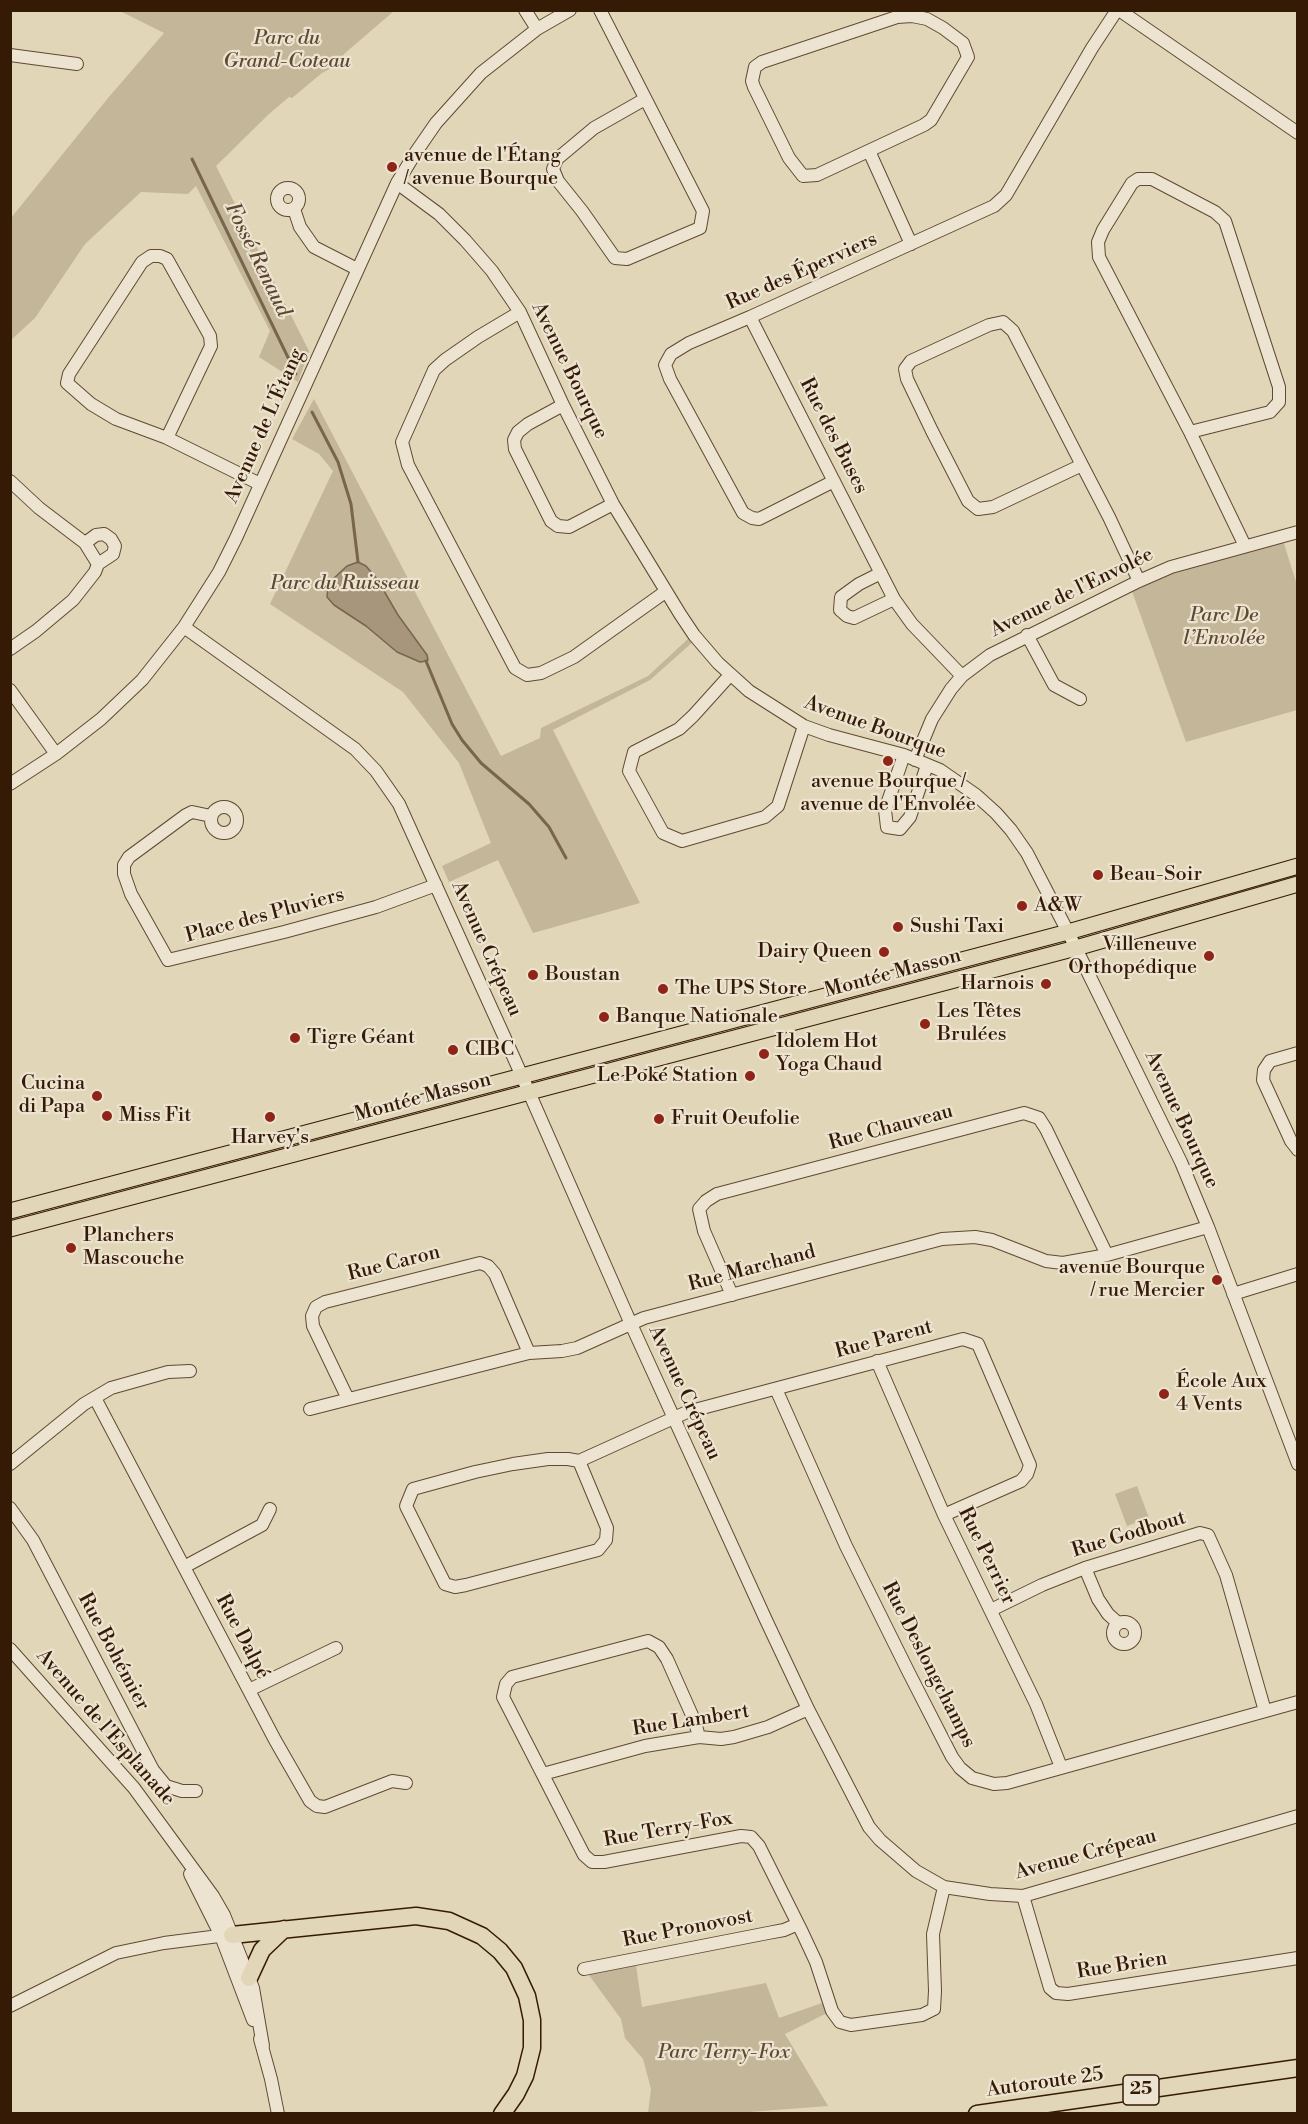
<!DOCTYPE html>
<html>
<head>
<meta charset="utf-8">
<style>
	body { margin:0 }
	#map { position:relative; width:1308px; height:2124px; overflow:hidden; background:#e1d6b7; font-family:"Libre Bodoni",serif }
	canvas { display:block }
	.frame { position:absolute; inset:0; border:12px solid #351a06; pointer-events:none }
</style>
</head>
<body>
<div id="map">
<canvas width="1308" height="2124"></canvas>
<div class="frame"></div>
</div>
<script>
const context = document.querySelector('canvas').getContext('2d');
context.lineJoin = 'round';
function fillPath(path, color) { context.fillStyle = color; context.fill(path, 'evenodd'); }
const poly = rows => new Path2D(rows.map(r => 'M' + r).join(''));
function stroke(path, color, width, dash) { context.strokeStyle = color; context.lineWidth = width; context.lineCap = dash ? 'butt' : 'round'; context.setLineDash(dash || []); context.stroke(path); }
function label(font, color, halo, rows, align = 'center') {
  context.font = font + ' "Libre Bodoni",serif'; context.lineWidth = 4.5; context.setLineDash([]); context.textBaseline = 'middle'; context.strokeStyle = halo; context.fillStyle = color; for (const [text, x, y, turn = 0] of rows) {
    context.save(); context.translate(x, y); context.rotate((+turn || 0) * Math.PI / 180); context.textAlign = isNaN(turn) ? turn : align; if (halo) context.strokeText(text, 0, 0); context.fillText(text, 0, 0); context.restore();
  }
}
fillPath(poly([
	[120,11,394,11,344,54,337,65,322,73,292,98,289,97,269,114,216,166,309,351,298,382,259,357,270,331,196,186,188,194,141,192,85,244,35,318,11,340,11,218,108,98,164,33],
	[314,399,501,756,540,738,541,728,648,676,690,637,694,641,650,680,553,730,640,903,533,933,498,860,449,882,442,866,491,843,459,763,403,692,270,604,333,471,319,454,292,439],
	[1281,534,1297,585,1297,710,1186,742,1129,583],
	[1137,1486,1149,1518,1127,1526,1115,1494],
	[635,1958,642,2007,766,1983,779,2018,825,2002,827,2013,785,2034,828,2106,736,2113,648,2113,651,2089,643,2059,625,2038,621,2019,586,1971]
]), '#c4b699');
const water = poly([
	[358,562,366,566,377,579,398,615,427,655,428,660,426,661,420,662,397,652,366,626,334,605,327,597,328,586,333,579,347,566,358,562]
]);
fillPath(water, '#a7967b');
stroke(water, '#79644c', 1.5);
stroke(poly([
	[192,159,296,374],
	[312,412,338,462,351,504,358,562],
	[426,661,452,724,462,740,481,763,529,804,549,827,566,858]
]), '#79644c', 3);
const minor = poly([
	[525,10,537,29],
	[600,10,703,211,700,228,627,259,615,258,582,211,558,181,553,169,557,159,594,128,645,99],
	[1119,10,1298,133],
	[912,16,927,19,943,28,963,43,968,57,931,120,924,125,817,175,803,176,789,158,754,87,752,81,755,67,762,62,897,17,912,16],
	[10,55,77,64],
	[869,151,911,244],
	[397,183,439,214,465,240,492,271,520,312,563,405,613,504,680,614,694,635,718,663,749,691,804,726,829,735,904,755,940,770,976,795,996,813,1011,830,1027,853,1068,932,1181,1162,1208,1227,1298,1464],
	'277 199a11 11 0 1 1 22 0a11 11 0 1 1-22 0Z',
	[294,209,300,227,314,247,357,269],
	[520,312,478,337,445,360,434,370,402,442,408,465,515,668,527,675,541,673,574,657,665,592],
	[750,317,894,599,912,624,962,676],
	[563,405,528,424,518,432,514,440,515,449,551,521,558,526,569,527,613,504],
	[1190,432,1270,412,1279,402,1279,387,1225,221,1215,212,1152,179,1138,179,1132,183,1103,230,1098,242,1099,257,1190,432,1245,546],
	[167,438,116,419,91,404,67,383,69,374,142,262,151,256,160,256,167,259,210,336,211,346,167,438,260,484],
	[1082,465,993,507,978,509,968,501,932,431,907,379,905,369,911,361,989,325,1003,322,1013,331,1082,465,1109,517,1139,581],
	[10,481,39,508,85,543,98,564,95,572,73,600,36,631,10,649],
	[834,481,759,519,752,518,743,513,670,379,665,365,671,354,689,343,750,317,994,206,1006,195,1092,48,1117,10],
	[85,543,96,535,104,534,111,539,115,546,113,554,98,564],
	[881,573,859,584,841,597,840,610,847,616,854,618,894,599],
	[184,627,355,749,376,771,399,804,513,1056,631,1324,766,1620,808,1709,869,1827,880,1840,916,1871,944,1887,990,1894,1023,1896,1298,1816],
	[1027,635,1054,685,1080,699],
	[730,675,693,716,679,729,634,752,629,771,663,833,682,841,765,817,778,806,804,726],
	[10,690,56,754],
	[904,755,885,810,887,827,900,829,910,817,927,765],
	[915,760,932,719,951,689,962,676,990,655,1139,581,1171,567,1298,532],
	[10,784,56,754,101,719,142,680,184,627,219,572,236,538,397,183,416,152,436,123,481,73,537,29,570,10],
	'211 820a13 13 0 1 1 26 0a13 13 0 1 1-26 0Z',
	[211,816,192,812,186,815,129,857,124,865,124,874,131,894,168,960,284,932,376,907,436,885],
	[1298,1053,1270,1061,1264,1070,1263,1080,1291,1141,1298,1150],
	[1233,1294,1298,1274],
	[732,1295,704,1231,699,1209,706,1201,717,1194,1024,1113,1039,1118,1046,1129,1107,1255],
	[877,1361,944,1515,1036,1704,1061,1767],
	[776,1389,846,1546,908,1671,952,1757,960,1768,972,1778,994,1784,1007,1783,1298,1702],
	[95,1398,275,1740,310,1801,317,1806,325,1807,392,1781,406,1783],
	[348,1399,313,1326,312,1316,316,1307,325,1302,480,1263,488,1266,495,1274,529,1353],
	[310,1409,529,1353,562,1351,577,1348,644,1318,942,1239,975,1237,992,1240,1046,1261,1063,1263,1107,1255,1208,1227],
	[579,1461,568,1459,548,1459,513,1464,475,1472,413,1489,406,1506,445,1584,455,1587,466,1585,598,1550,606,1540,607,1528,579,1461,687,1412,963,1339,978,1344,1030,1465,1027,1474,1021,1481,944,1515],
	[10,1464,84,1404,111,1388,168,1372,190,1371],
	[10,1508,33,1540,153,1770,166,1786,182,1791,196,1791],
	[184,1567,262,1525,270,1509],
	[1085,1568,1098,1599,1108,1614,1118,1623],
	[991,1610,1042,1585,1085,1568,1200,1533,1208,1535,1226,1575,1265,1711],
	'1113 1633a11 11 0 1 1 22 0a11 11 0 1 1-22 0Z',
	[10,1649,134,1788,213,1896,224,1915,253,1988,263,2046],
	[249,1690,336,1648],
	[699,1737,695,1722,667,1659,659,1647,648,1641,512,1677,506,1684,503,1697,584,1855,592,1862,604,1862,741,1836,751,1837,759,1846,802,1932,816,1962,832,2011,840,2022,851,2025,922,2015,934,2009,935,1991,933,1934,944,1887],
	[543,1774,645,1746,699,1737,721,1739,734,1737,768,1727,808,1709],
	[190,1874,221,1936,253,2020],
	[1023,1896,1050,1988,1056,1993,1068,1994,1298,1958],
	[584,1969,768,1933,784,1930,798,1924],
	[10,2006,116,1953,164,1943,227,1935],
	[260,2039,271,2079,278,2114]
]);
const major = poly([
	[10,1211,1068,932,1298,866],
	[10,1229,1076,948,1298,884]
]);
const highway = poly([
	[232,1935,416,1916,449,1921,482,1936,500,1951,514,1968,527,1996,532,2020,532,2048,525,2076,516,2094,502,2114],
	[249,1978,262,1950,284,1929],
	[977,2114,1298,2068]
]);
stroke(minor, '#604932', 14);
stroke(major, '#351a06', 17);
stroke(highway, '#351a06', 19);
stroke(minor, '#ece4d0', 12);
stroke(major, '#e1d6b7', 15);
stroke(highway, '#e1d6b7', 16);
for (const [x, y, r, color] of [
	[392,167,6,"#8f2418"],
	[888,761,6,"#8f2418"],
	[1098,875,6,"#8f2418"],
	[1022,906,6,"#8f2418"],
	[898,927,6,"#8f2418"],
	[884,952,6,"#8f2418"],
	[1209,956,6,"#8f2418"],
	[533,975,6,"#8f2418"],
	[1046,984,6,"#8f2418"],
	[663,989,6,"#8f2418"],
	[604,1017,6,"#8f2418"],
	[925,1024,6,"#8f2418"],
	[295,1038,6,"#8f2418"],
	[453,1050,6,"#8f2418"],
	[764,1054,6,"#8f2418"],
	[750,1076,6,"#8f2418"],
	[97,1096,6,"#8f2418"],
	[107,1116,6,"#8f2418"],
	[270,1117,6,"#8f2418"],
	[659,1119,6,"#8f2418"],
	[71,1248,6,"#8f2418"],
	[1217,1280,6,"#8f2418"],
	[1164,1394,6,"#8f2418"]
]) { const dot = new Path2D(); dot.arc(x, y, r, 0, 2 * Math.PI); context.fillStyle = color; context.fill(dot); stroke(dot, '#ece4d0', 2); }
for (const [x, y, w] of [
	[1141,2090,36]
]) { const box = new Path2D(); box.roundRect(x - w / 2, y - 15, w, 30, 4.5); context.fillStyle = '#ece4d0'; context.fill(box); stroke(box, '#351a06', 1.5); }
label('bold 18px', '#351a06', null, [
	["25",1141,2090]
]);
label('italic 20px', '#604932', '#ece4d0', [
	["Parc du",287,39],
	["Grand-Coteau",287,62],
	["Parc du Ruisseau",345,584],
	["Parc De",1224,616],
	["l’Envolée",1224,639],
	["Parc Terry-Fox",724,2053]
]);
label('20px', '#351a06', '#ece4d0', [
	["avenue de l'Étang",404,156],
	["/ avenue Bourque",404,179],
	["avenue Bourque /",888,782,"center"],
	["avenue de l'Envolée",888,805,"center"],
	["Beau-Soir",1110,875],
	["A&W",1034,906],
	["Sushi Taxi",910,927],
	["Villeneuve",1197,945,"right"],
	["Orthopédique",1197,968,"right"],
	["Dairy Queen",872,952,"right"],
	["Boustan",545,975],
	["Harnois",1034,984,"right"],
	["The UPS Store",675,989],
	["Les Têtes",937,1012],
	["Brulées",937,1035],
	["Banque Nationale",616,1017],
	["Tigre Géant",307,1038],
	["Idolem Hot",776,1042],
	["Yoga Chaud",776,1065],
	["CIBC",465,1050],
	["Le Poké Station",738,1076,"right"],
	["Cucina",85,1084,"right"],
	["di Papa",85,1107,"right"],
	["Miss Fit",119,1116],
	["Fruit Oeufolie",671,1119],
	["Harvey's",270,1138,"center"],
	["Planchers",83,1236],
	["Mascouche",83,1259],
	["avenue Bourque",1205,1268,"right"],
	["/ rue Mercier",1205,1291,"right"],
	["École Aux",1176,1382],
	["4 Vents",1176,1405]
], 'left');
label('20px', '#351a06', '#ece4d0', [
	["Rue des Éperviers",802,272,-24],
	["Avenue Bourque",569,371,64],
	["Avenue de L'Étang",265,426,-66],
	["Rue des Buses",833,436,63],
	["Avenue de l'Envolée",1072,593,-26],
	["Avenue Bourque",875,728,20],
	["Place des Pluviers",265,916,-15],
	["Avenue Crépeau",486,949,66],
	["Montée Masson",893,974,-15],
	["Montée Masson",423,1098,-15],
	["Avenue Bourque",1181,1120,65],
	["Rue Chauveau",891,1128,-15],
	["Rue Caron",394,1264,-14],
	["Rue Marchand",752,1269,-15],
	["Rue Parent",884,1340,-15],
	["Avenue Crépeau",684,1393,65],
	["Rue Godbout",1129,1535,-17],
	["Rue Perrier",986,1556,64],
	["Rue Dalpé",242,1637,62],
	["Rue Bohémier",113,1652,62],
	["Rue Deslongchamps",928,1665,63],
	["Rue Lambert",691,1721,-9],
	["Avenue de l'Esplanade",105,1728,49],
	["Rue Terry-Fox",668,1830,-10],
	["Avenue Crépeau",1086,1855,-15],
	["Rue Pronovost",688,1929,-11],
	["Rue Brien",1122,1966,-9],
	["Autoroute 25",1045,2083,-8]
]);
label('italic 21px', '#5d452f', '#ece4d0', [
	["Fossé Renaud",257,260,64]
]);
</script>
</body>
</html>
